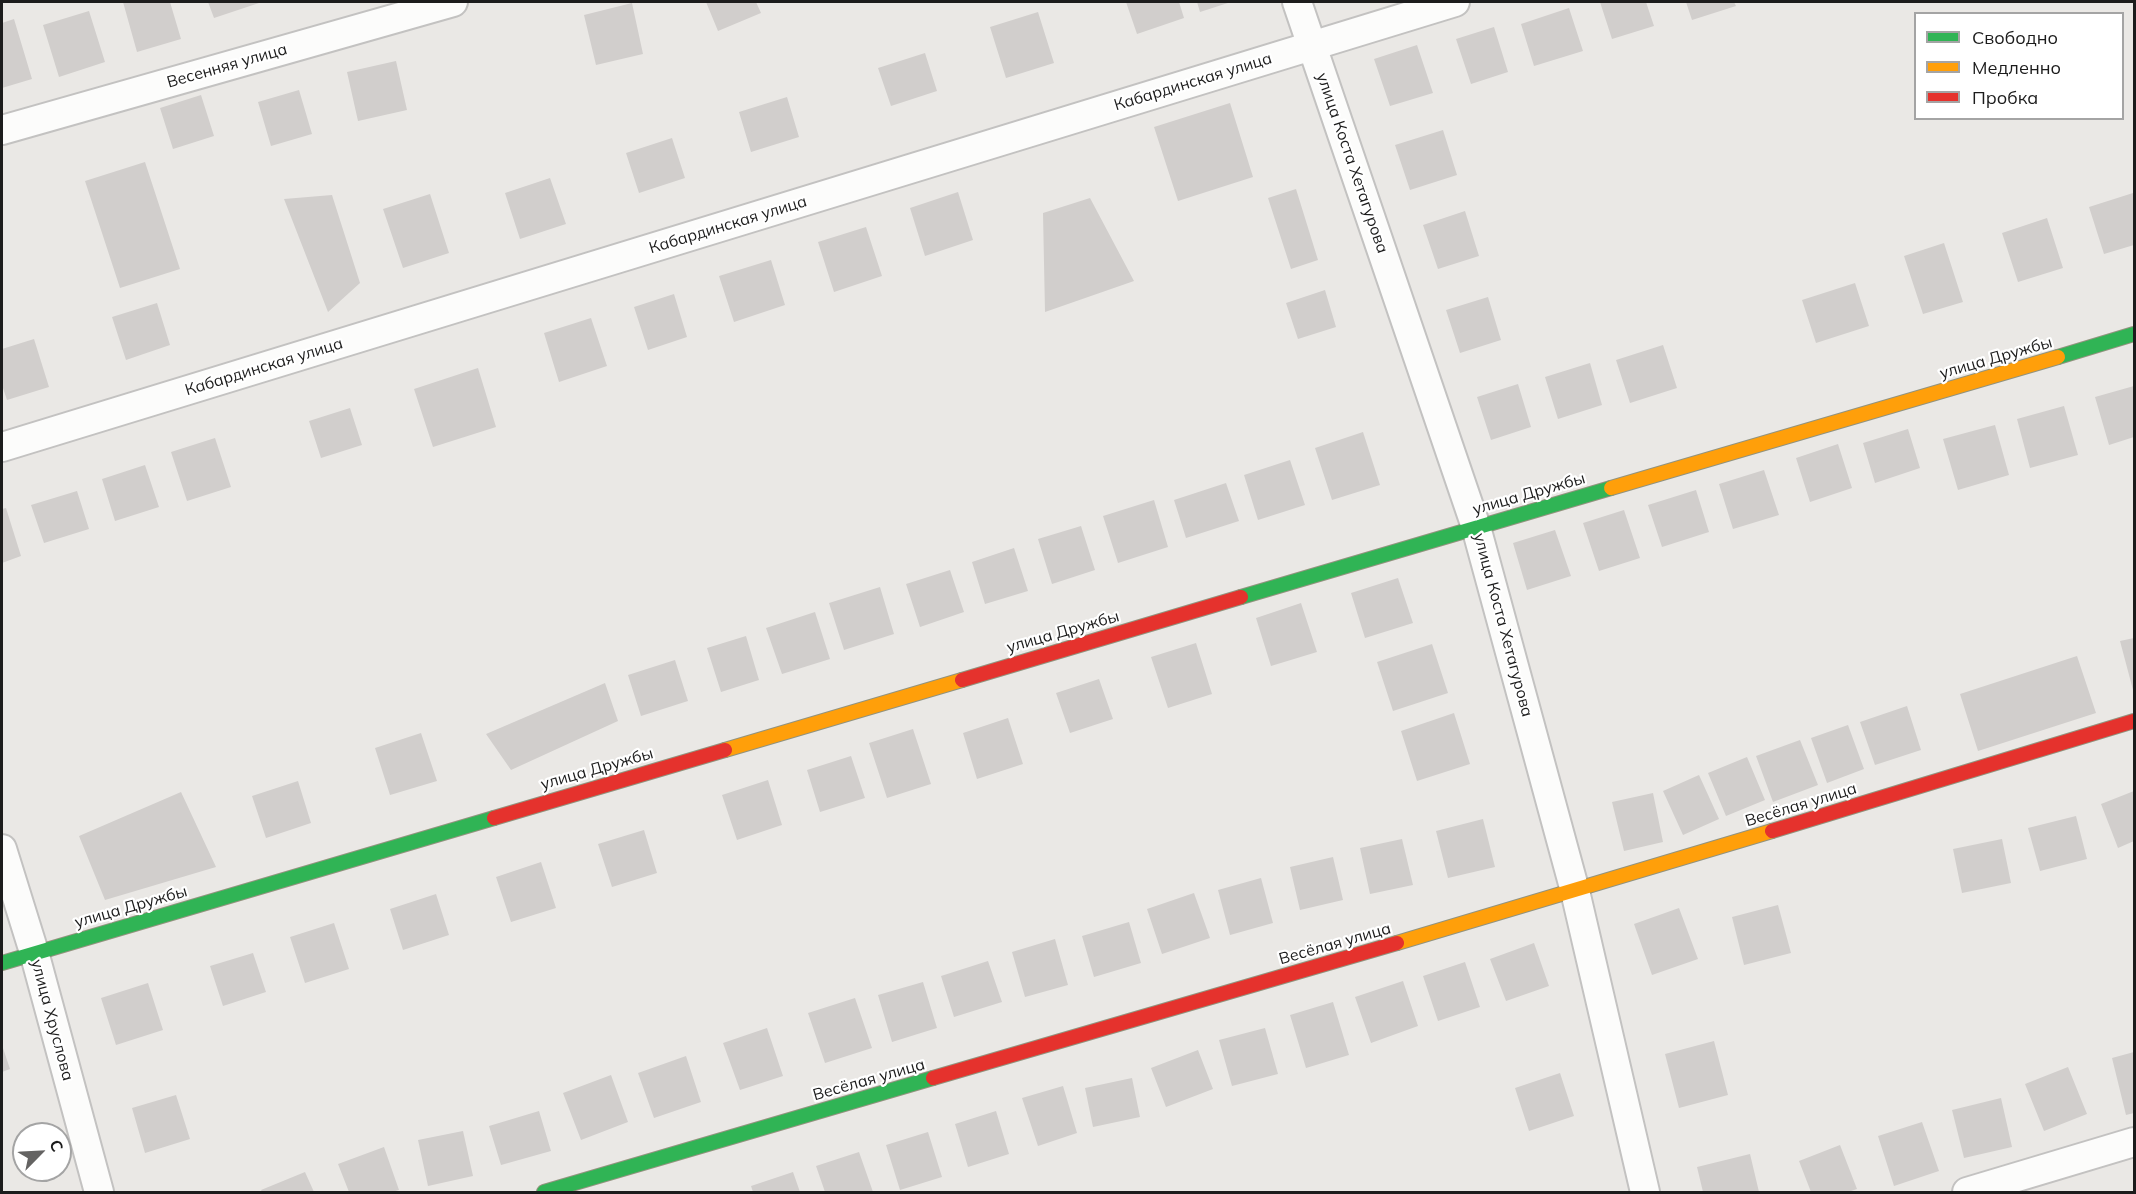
<!DOCTYPE html>
<html>
<head>
<meta charset="utf-8">
<style>
	body { margin:0 }
	#map { position:relative; width:2136px; height:1194px; overflow:hidden; background:#eae8e5; font-family:Mulish,sans-serif }
	canvas { display:block }
	.frame { position:absolute; inset:0; border:3px solid #1c1c1c; pointer-events:none }
	.legend { position:absolute; left:1914px; top:12px; width:210px; height:108px; box-sizing:border-box; background:#fff; border:2px solid #a4a4a4; margin:0; padding:8px 10px; list-style:none; font-size:18px; color:#1c1c1c }
	.legend li { display:flex; align-items:center; gap:12px; height:30px }
	.legend b { width:30px; border:2px solid #a4a4a4 }
	.north { position:absolute; left:12px; top:1122px; width:60px; height:60px; box-sizing:border-box; background:#fff; border:2px solid #a4a4a4; border-radius:50%; rotate:66deg; font-size:16px; font-weight:700; line-height:24px; text-align:center; color:#1c1c1c }
	.north::after { content:''; display:block; margin:auto; width:21px; height:27px; background:#646362; clip-path:polygon(50% 0,100% 100%,50% 72%,0 100%) }
</style>
</head>
<body>
<div id="map">
<canvas width="2136" height="1194"></canvas>
<div class="frame"></div>
<ul class="legend">
<li><b style="height:8px;background:#30b455"></b>Свободно</li>
<li><b style="height:8px;background:#ff9f0a"></b>Медленно</li>
<li><b style="height:8px;background:#e5322d"></b>Пробка</li>
</ul>
<div class="north">С</div>
</div>
<script>
const context = document.querySelector('canvas').getContext('2d');
context.lineJoin = 'round';
function fillPath(path, color) { context.fillStyle = color; context.fill(path, 'evenodd'); }
const poly = rows => new Path2D(rows.map(r => 'M' + r).join(''));
function stroke(path, color, width, dash) { context.strokeStyle = color; context.lineWidth = width; context.lineCap = dash ? 'butt' : 'round'; context.setLineDash(dash || []); context.stroke(path); }
function label(font, color, halo, rows, align = 'center') {
  context.font = font + ' Mulish,sans-serif'; context.lineWidth = 4.5; context.setLineDash([]); context.textBaseline = 'middle'; context.strokeStyle = halo; context.fillStyle = color; for (const [text, x, y, turn = 0] of rows) {
    context.save(); context.translate(x, y); context.rotate((+turn || 0) * Math.PI / 180); context.textAlign = isNaN(turn) ? turn : align; if (halo) context.strokeText(text, 0, 0); context.fillText(text, 0, 0); context.restore();
  }
}
fillPath(poly([
	[123,2,170,2,181,39,137,52],
	[208,2,262,2,214,18],
	[706,2,756,2,761,13,718,31],
	[1126,2,1179,2,1184,18,1137,34],
	[1197,2,1231,2,1200,12],
	[1600,2,1646,2,1654,26,1612,39],
	[1686,2,1734,2,1736,6,1692,20],
	[632,3,643,54,596,65,584,15],
	[1569,8,1583,51,1534,66,1521,24],
	[89,11,105,62,59,77,43,25],
	[1038,12,1054,63,1006,78,990,27],
	[14,19,32,79,2,88,2,23],
	[1494,27,1508,72,1471,84,1456,39],
	[1417,45,1433,93,1390,106,1374,59],
	[925,53,937,91,891,106,878,68],
	[396,61,407,110,358,121,347,72],
	[299,90,312,134,271,146,258,102],
	[201,95,214,136,173,149,160,108],
	[787,97,799,137,751,152,739,112],
	[1230,103,1253,177,1178,201,1154,127],
	[1443,130,1457,175,1410,190,1395,145],
	[672,138,685,178,639,193,626,153],
	[145,162,180,269,120,288,85,181],
	[550,178,566,224,520,239,505,193],
	[1296,189,1318,260,1291,269,1268,198],
	[958,192,973,240,925,256,910,208],
	[2133,193,2134,199,2134,245,2104,254,2089,207],
	[430,194,449,253,403,268,383,209],
	[332,195,360,283,328,312,284,199],
	[1090,198,1134,281,1045,312,1043,213],
	[1465,211,1479,256,1438,269,1423,225],
	[2047,218,2063,268,2018,282,2002,233],
	[866,227,882,276,834,292,818,242],
	[1944,243,1963,302,1923,314,1904,256],
	[771,260,785,305,734,322,719,276],
	[1855,283,1869,326,1816,343,1802,300],
	[1325,290,1336,327,1298,339,1286,303],
	[674,294,687,337,648,350,634,307],
	[1488,297,1501,340,1460,353,1446,310],
	[157,303,170,345,126,360,112,317],
	[591,318,607,366,559,382,544,333],
	[34,339,49,387,7,400,2,385,2,349],
	[1663,345,1677,388,1630,403,1616,360],
	[1590,363,1602,405,1558,419,1545,377],
	[478,368,496,427,433,447,414,389],
	[1518,384,1531,427,1491,440,1477,397],
	[2134,386,2134,437,2109,445,2095,397],
	[2064,406,2078,455,2030,468,2017,419],
	[350,408,362,445,321,458,309,421],
	[1995,425,2009,475,1958,490,1943,439],
	[1908,429,1920,468,1875,483,1863,443],
	[1363,432,1380,485,1332,500,1315,448],
	[215,438,231,487,187,501,171,452],
	[1838,444,1852,488,1810,502,1796,458],
	[1290,460,1305,505,1258,520,1244,475],
	[145,465,159,507,115,521,102,479],
	[1764,470,1779,515,1733,529,1719,484],
	[1226,483,1239,521,1186,538,1174,500],
	[1696,490,1709,532,1662,547,1648,505],
	[77,491,89,529,44,543,31,505],
	[1154,500,1168,547,1118,563,1103,516],
	[6,508,21,556,2,563,2,509],
	[1624,510,1640,558,1599,571,1583,523],
	[1081,526,1095,570,1052,584,1038,539],
	[1555,530,1571,576,1527,590,1513,543],
	[1014,548,1028,591,985,604,972,562],
	[950,570,964,612,920,627,906,584],
	[1398,578,1413,623,1365,638,1351,593],
	[880,587,894,634,844,650,829,603],
	[1301,603,1317,652,1271,666,1256,618],
	[815,612,830,659,782,674,766,628],
	[746,636,759,680,721,692,707,648],
	[2134,638,2134,689,2133,690,2120,641],
	[1196,643,1212,694,1168,708,1151,657],
	[1432,644,1448,693,1393,711,1377,662],
	[2077,656,2096,713,1978,751,1960,694],
	[675,660,688,701,641,716,628,675],
	[1099,679,1113,719,1070,733,1056,693],
	[605,683,618,721,511,770,486,734],
	[1907,706,1921,750,1875,765,1860,722],
	[1454,713,1470,764,1417,781,1401,731],
	[1008,718,1023,764,977,779,963,733],
	[1848,725,1864,769,1827,783,1811,738],
	[913,729,931,784,887,798,869,743],
	[421,733,437,781,390,795,375,748],
	[1800,740,1818,785,1773,802,1756,756],
	[851,756,865,798,820,812,807,770],
	[1747,757,1765,800,1726,816,1708,773],
	[1699,775,1719,819,1683,835,1663,791],
	[768,780,782,825,737,840,722,795],
	[298,781,311,823,266,838,252,796],
	[2134,791,2134,841,2118,848,2101,804],
	[181,792,216,867,105,900,79,836],
	[1653,793,1663,842,1624,851,1612,802],
	[2076,816,2087,859,2040,871,2028,828],
	[1483,819,1495,867,1448,878,1436,831],
	[644,830,657,873,612,887,598,844],
	[1402,839,1413,885,1370,894,1360,848],
	[2002,839,2011,883,1962,893,1953,849],
	[1333,857,1343,900,1300,910,1290,867],
	[541,862,556,908,511,922,496,877],
	[1261,878,1273,923,1230,935,1218,890],
	[1194,893,1210,938,1162,954,1147,909],
	[436,894,449,935,403,950,390,909],
	[1778,905,1791,953,1744,965,1732,917],
	[1679,908,1698,959,1652,975,1634,924],
	[1129,922,1141,963,1094,977,1082,936],
	[334,923,349,969,305,983,290,937],
	[1055,939,1068,985,1025,997,1012,952],
	[1534,943,1549,986,1506,1001,1490,959],
	[253,953,266,992,223,1006,210,966],
	[988,961,1002,1002,954,1017,941,976],
	[1465,962,1480,1007,1438,1021,1423,976],
	[1403,981,1418,1026,1371,1043,1355,997],
	[923,982,937,1028,892,1042,878,995],
	[148,983,163,1030,116,1045,101,998],
	[855,998,872,1048,825,1063,808,1013],
	[1333,1002,1349,1055,1306,1068,1290,1015],
	[767,1028,783,1076,740,1090,723,1043],
	[1265,1028,1278,1074,1232,1086,1219,1040],
	[1714,1041,1728,1095,1679,1108,1665,1054],
	[2,1045,10,1069,2,1072],
	[1198,1050,1213,1089,1166,1107,1151,1068],
	[2134,1052,2134,1113,2126,1115,2112,1058],
	[686,1056,701,1102,654,1118,638,1073],
	[2068,1067,2087,1114,2044,1131,2025,1084],
	[1560,1073,1574,1116,1529,1131,1515,1088],
	[611,1075,628,1122,581,1140,563,1093],
	[1132,1078,1140,1117,1093,1127,1085,1088],
	[1063,1086,1077,1133,1038,1146,1022,1098],
	[176,1095,190,1139,145,1153,132,1108],
	[2001,1098,2012,1147,1964,1158,1952,1110],
	[539,1111,551,1151,501,1165,489,1126],
	[996,1111,1009,1154,968,1167,955,1124],
	[1922,1122,1939,1171,1894,1186,1878,1136],
	[463,1131,473,1176,428,1186,418,1140],
	[928,1132,942,1177,900,1190,886,1145],
	[1840,1145,1857,1189,1848,1192,1811,1192,1799,1161],
	[384,1147,399,1190,392,1192,349,1192,338,1164],
	[859,1152,873,1192,825,1192,816,1166],
	[1750,1154,1759,1192,1703,1192,1697,1167],
	[305,1172,314,1192,262,1192,261,1190],
	[793,1172,800,1192,753,1192,751,1186]
]), '#d1cecc');
const street = poly([
	[1297,2,1476,527,1575,891,1645,1192],
	[2,130,453,2],
	[2,447,1455,2],
	[2,849,34,952,99,1192],
	[1967,1192,2134,1142]
]);
const fast = poly([
	[2058,357,2134,334],
	[1241,597,1611,488],
	[2,963,494,818],
	[544,1192,933,1078]
]);
const slow = poly([
	[1611,488,2058,357],
	[725,750,962,680],
	[1397,943,1772,831]
]);
const jam = poly([
	[962,680,1241,597],
	[494,818,725,750],
	[1772,831,2134,721],
	[933,1078,1397,943]
]);
stroke(street, '#c3c2c1', 32);
stroke(fast, '#92937e', 16);
stroke(slow, '#92937e', 16);
stroke(jam, '#92937e', 16);
stroke(street, '#fcfcfb', 28);
stroke(fast, '#30b455', 14);
stroke(slow, '#ff9f0a', 14);
stroke(jam, '#e5322d', 14);
label('16px', '#1c1c1c', '#fff', [
	["Весенняя улица",227,66,-16],
	["Кабардинская улица",1193,82,-17],
	["улица Коста Хетагурова",1352,163,71],
	["Кабардинская улица",728,225,-17],
	["улица Дружбы",1996,358,-16],
	["Кабардинская улица",264,367,-17],
	["улица Дружбы",1529,494,-16],
	["улица Коста Хетагурова",1503,625,75],
	["улица Дружбы",1063,632,-16],
	["улица Дружбы",597,769,-16],
	["Весёлая улица",1801,805,-17],
	["улица Дружбы",131,907,-16],
	["Весёлая улица",1335,944,-16],
	["улица Хруслова",52,1020,75],
	["Весёлая улица",869,1080,-16]
]);
</script>
</body>
</html>
